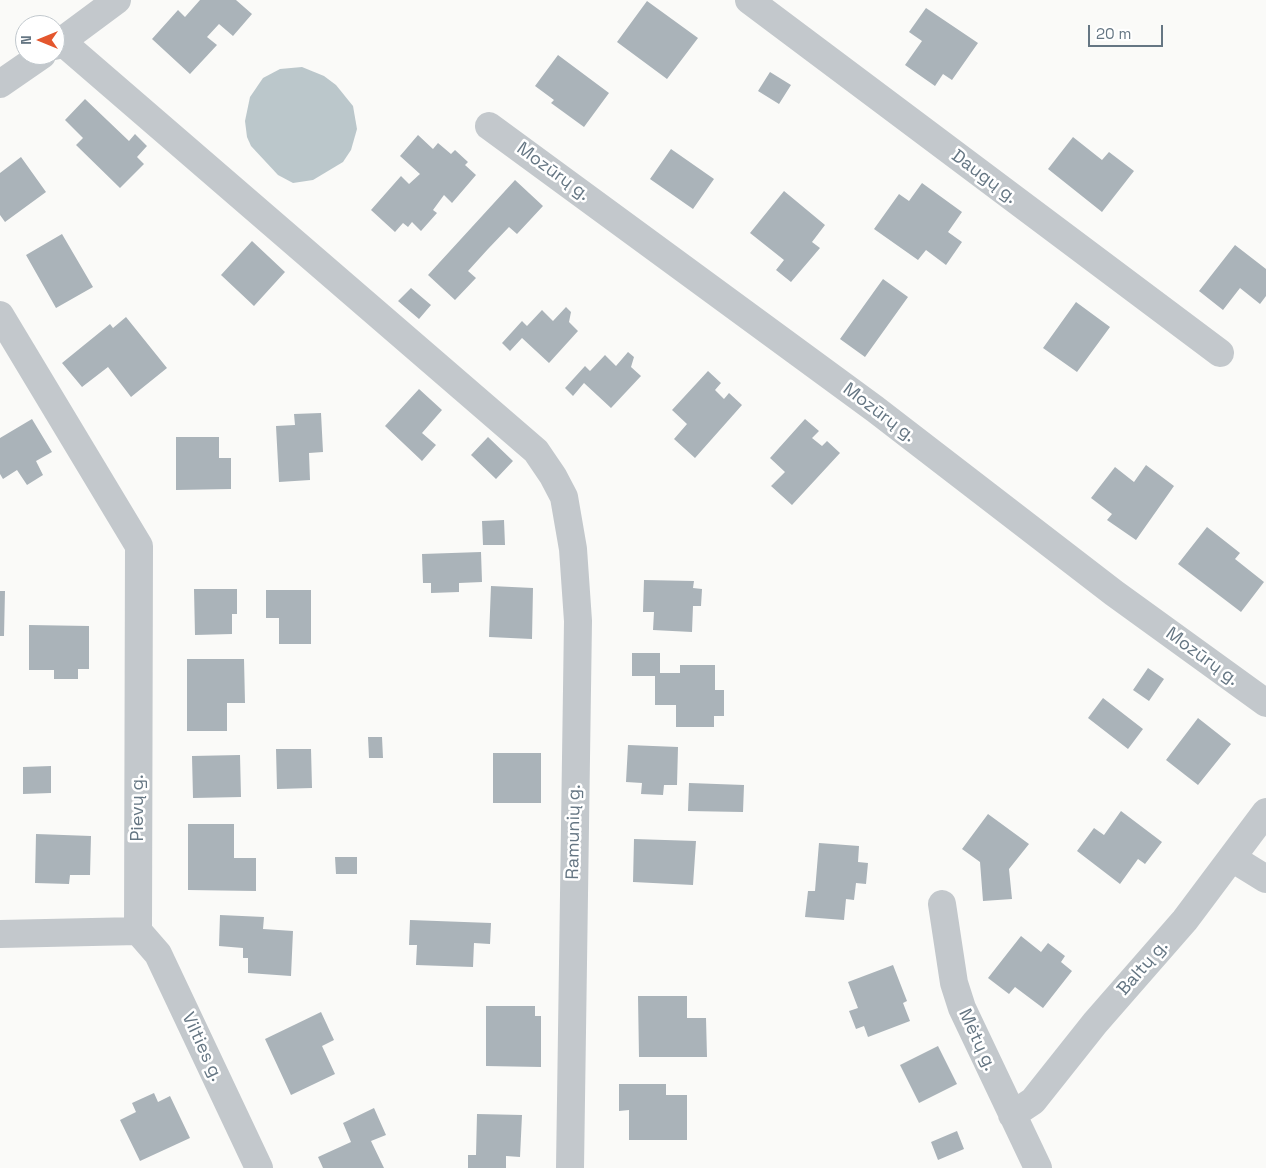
<!DOCTYPE html>
<html>
<head>
<meta charset="utf-8">
<style>
	body { margin:0 }
	#map { position:relative; width:1266px; height:1168px; overflow:hidden; background:#fafaf8; font-family:"Space Grotesk",sans-serif }
	canvas { display:block }
	.north { position:absolute; left:15px; top:15px; width:50px; height:50px; box-sizing:border-box; background:#fff; border:1px solid #c1c8cd; border-radius:50%; rotate:270deg; font-size:14px; font-weight:700; line-height:20px; text-align:center; color:#657683 }
	.north::after { content:''; display:block; margin:auto; width:18px; height:22px; background:#e4572e; clip-path:polygon(50% 0,100% 100%,50% 72%,0 100%) }
	.scale { position:absolute; left:1088px; top:25px; width:75px; height:22px; box-sizing:border-box; border:2px solid #657683; border-top:0; padding-left:6px; font-size:15px; line-height:18px; white-space:nowrap; color:#657683; -webkit-text-stroke:4px #fff; paint-order:stroke }
</style>
</head>
<body>
<div id="map">
<canvas width="1266" height="1168"></canvas>
<div class="north">N</div>
<div class="scale">20 m</div>
</div>
<script>
const context = document.querySelector('canvas').getContext('2d');
context.lineJoin = 'round';
function fillPath(path, color) { context.fillStyle = color; context.fill(path, 'evenodd'); }
const poly = rows => new Path2D(rows.map(r => 'M' + r).join(''));
function stroke(path, color, width, dash) { context.strokeStyle = color; context.lineWidth = width; context.lineCap = dash ? 'butt' : 'round'; context.setLineDash(dash || []); context.stroke(path); }
function label(font, color, halo, rows, align = 'center') {
  context.font = font + ' "Space Grotesk",sans-serif'; context.lineWidth = 5; context.setLineDash([]); context.textBaseline = 'middle'; context.strokeStyle = halo; context.fillStyle = color; for (const [text, x, y, turn = 0] of rows) {
    context.save(); context.translate(x, y); context.rotate((+turn || 0) * Math.PI / 180); context.textAlign = isNaN(turn) ? turn : align; if (halo) context.strokeText(text, 0, 0); context.fillText(text, 0, 0); context.restore();
  }
}
fillPath(poly([
	[302,67,324,76,336,85,353,106,357,129,351,150,343,162,313,180,293,183,278,175,251,146,247,137,245,121,250,97,263,78,280,69]
]), '#bbc7cb');
fillPath(poly([
	[200,0,236,0,252,14,233,36,219,24,207,37,217,45,190,74,152,39,178,10,185,17],
	[647,1,698,38,667,79,617,42],
	[926,8,978,43,952,80,943,74,935,86,905,65,922,41,909,32],
	[558,55,609,93,584,127,551,103,554,100,535,86],
	[770,72,791,85,779,104,758,91],
	[85,99,129,141,135,134,147,146,137,157,144,164,120,188,76,145,83,138,65,120],
	[418,135,433,149,438,143,451,154,455,150,468,162,465,165,476,175,452,203,444,195,433,210,437,213,421,231,412,222,408,227,403,223,395,232,371,210,401,176,409,184,420,174,400,156],
	[1073,137,1102,160,1109,152,1134,171,1102,212,1048,169],
	[671,149,714,179,693,209,650,179],
	[21,157,46,192,5,222,0,215,0,173],
	[515,180,543,206,517,234,509,227,488,249,468,271,476,278,455,300,428,275],
	[922,183,962,212,948,232,962,242,946,265,926,250,918,260,874,229,899,194,909,201],
	[784,191,825,225,812,242,820,248,791,282,776,270,784,260,750,233],
	[62,234,93,287,56,308,26,255],
	[252,241,285,272,254,306,221,275],
	[1235,245,1266,269,1266,296,1260,304,1240,288,1223,310,1199,291],
	[883,279,908,297,865,357,840,339],
	[411,288,431,305,419,319,398,301],
	[1076,302,1110,327,1077,372,1043,348],
	[566,307,571,312,569,322,578,331,549,363,522,338,510,351,502,343,522,321,527,326,542,310,553,321],
	[126,317,167,368,131,397,108,367,82,387,62,363,110,324,113,328],
	[628,352,634,357,631,367,641,376,611,408,584,383,573,396,565,388,585,366,590,371,605,355,616,366],
	[708,371,721,383,715,390,724,399,729,393,742,405,695,458,674,439,687,424,672,410],
	[419,389,442,410,422,433,436,445,422,461,385,426],
	[321,413,323,452,309,453,310,480,279,482,276,426,295,425,294,414],
	[32,419,52,452,36,461,43,475,27,485,17,470,3,479,0,474,0,438],
	[805,419,819,431,812,438,822,446,827,441,840,453,792,505,771,486,785,472,770,458],
	[176,437,219,437,219,458,231,458,231,489,176,490],
	[488,437,513,461,496,479,471,455],
	[1146,465,1174,486,1136,540,1107,520,1112,514,1091,498,1115,467,1134,482],
	[504,520,505,545,483,545,482,521],
	[1207,527,1240,553,1235,559,1264,582,1241,612,1178,564],
	[481,552,482,582,459,583,459,592,431,593,431,583,423,583,422,554],
	[644,580,694,581,693,588,702,589,701,606,693,606,692,632,653,630,654,612,643,612],
	[491,586,533,588,532,639,489,637],
	[194,589,237,589,237,614,232,614,232,634,195,635],
	[266,590,311,590,311,644,279,644,279,618,266,618],
	[0,591,5,591,4,636,0,636],
	[29,625,89,626,89,669,78,669,78,679,54,679,54,670,29,670],
	[632,653,660,653,660,673,680,673,680,665,715,665,715,690,724,690,724,716,714,716,714,727,676,727,676,705,655,705,655,676,632,676],
	[187,659,244,659,245,703,227,703,227,731,187,731],
	[1148,668,1164,679,1149,701,1133,690],
	[1103,698,1143,729,1128,749,1088,718],
	[1198,718,1231,744,1198,785,1166,760],
	[368,737,382,737,383,758,369,758],
	[628,745,678,747,677,785,664,785,663,795,641,794,642,783,626,782],
	[276,749,311,749,312,788,277,789],
	[493,753,541,753,541,803,493,803],
	[240,755,241,797,193,798,192,756],
	[51,766,51,793,23,794,23,767],
	[689,783,744,785,743,812,688,811],
	[1121,811,1162,842,1145,864,1138,859,1120,884,1077,851,1094,828,1104,835],
	[988,814,1029,844,1009,869,1012,899,983,901,980,862,962,849],
	[188,824,234,824,234,858,256,858,256,891,188,890],
	[36,834,91,836,90,875,70,875,69,884,35,883],
	[634,839,696,841,693,885,633,882],
	[819,843,859,846,858,862,868,863,866,884,856,883,854,900,846,899,844,920,805,917,808,891,815,891],
	[335,857,357,857,357,874,336,874],
	[220,915,264,917,263,929,293,931,291,976,248,973,248,958,243,958,243,948,219,946],
	[410,920,491,923,490,944,474,943,473,967,416,965,417,945,409,945],
	[1021,936,1041,952,1048,943,1065,956,1061,962,1072,971,1043,1008,1015,987,1009,994,988,978],
	[893,965,907,1001,903,1003,910,1021,868,1037,864,1026,856,1029,849,1011,858,1008,848,982],
	[638,996,687,996,687,1018,706,1018,707,1057,639,1057],
	[486,1006,535,1006,535,1016,541,1016,541,1067,486,1066],
	[321,1012,334,1040,322,1046,335,1074,291,1095,265,1039],
	[938,1046,957,1084,919,1103,900,1065],
	[619,1084,666,1084,666,1095,687,1095,687,1140,629,1140,629,1110,619,1111],
	[154,1093,158,1102,170,1096,190,1138,140,1161,120,1120,136,1112,132,1103],
	[374,1108,386,1135,371,1141,384,1168,323,1168,318,1157,351,1142,343,1123],
	[477,1114,522,1115,520,1157,506,1156,506,1168,468,1168,468,1155,476,1155],
	[957,1131,964,1149,938,1160,931,1142]
]), '#aab3b9');
stroke(poly([
	[749,0,1220,353],
	[61,41,536,451,553,476,564,497,573,549,578,621,570,1168],
	[55,46,117,0],
	[0,84,42,55],
	[489,126,875,409,1114,593,1266,703],
	[0,315,139,546,138,931],
	[1232,858,1266,879],
	[942,904,954,983,962,1008,1038,1168],
	[138,931,158,954,259,1168],
	[0,934,138,931],
	[1012,1115,1033,1101,1095,1023,1185,920,1266,812]
]), '#c3c8cc', 28);
label('18px', '#657683', '#fff', [
	["Mozūrų g.",553,172,36],
	["Daugų g.",984,177,37],
	["Mozūrų g.",879,413,37],
	["Mozūrų g.",1202,657,36],
	["Pievų g.",138,808,-90],
	["Ramunių g.",574,832,-89],
	["Baltų g.",1143,968,-49],
	["Mėtų g.",977,1040,65],
	["Vilties g.",202,1047,65]
]);
</script>
</body>
</html>
